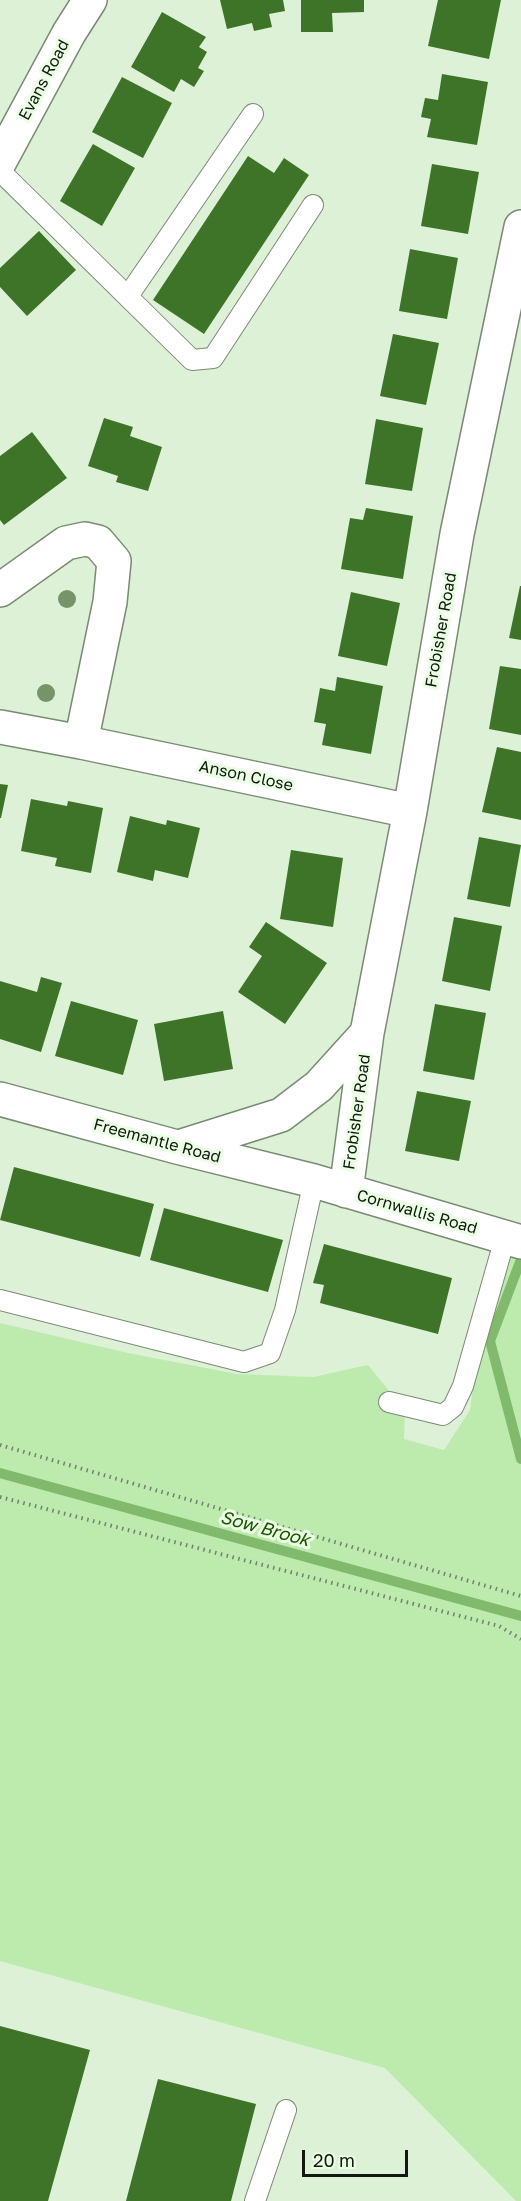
<!DOCTYPE html>
<html>
<head>
<meta charset="utf-8">
<style>
	body { margin:0 }
	#map { position:relative; width:521px; height:2201px; overflow:hidden; background:#ddf1d7; font-family:"Golos Text",sans-serif }
	canvas { display:block }
	.scale { position:absolute; left:302px; top:2150px; width:106px; height:27px; box-sizing:border-box; border:3px solid #121910; border-top:0; padding-left:8px; font-size:18px; line-height:21px; white-space:nowrap; color:#121910; -webkit-text-stroke:4px #eaffe4; paint-order:stroke }
</style>
</head>
<body>
<div id="map">
<canvas width="521" height="2201"></canvas>
<div class="scale">20 m</div>
</div>
<script>
const context = document.querySelector('canvas').getContext('2d');
context.lineJoin = 'round';
function fillPath(path, color) { context.fillStyle = color; context.fill(path, 'evenodd'); }
const poly = rows => new Path2D(rows.map(r => 'M' + r).join(''));
function stroke(path, color, width, dash) { context.strokeStyle = color; context.lineWidth = width; context.lineCap = dash ? 'butt' : 'round'; context.setLineDash(dash || []); context.stroke(path); }
function label(font, color, halo, rows, align = 'center') {
  context.font = font + ' "Golos Text",sans-serif'; context.lineWidth = 6; context.setLineDash([]); context.textBaseline = 'middle'; context.strokeStyle = halo; context.fillStyle = color; for (const [text, x, y, turn = 0] of rows) {
    context.save(); context.translate(x, y); context.rotate((+turn || 0) * Math.PI / 180); context.textAlign = isNaN(turn) ? turn : align; if (halo) context.strokeText(text, 0, 0); context.fillText(text, 0, 0); context.restore();
  }
}
fillPath(poly([
	[490,1250,521,1259,521,2201,516,2201,385,2068,0,1961,0,1323,128,1353,237,1374,313,1377,368,1365,405,1410,404,1439,444,1450,470,1410]
]), '#bdebad');
stroke(poly([
	[520,1262,490,1341,521,1459],
	[0,1473,521,1616]
]), '#81ba6c', 10);
fillPath(poly([
	[220,0,283,0,285,11,269,14,272,27,254,31,252,23,227,29],
	[301,0,364,0,364,12,332,13,333,32,301,32],
	[438,0,501,0,489,59,428,46],
	[162,12,206,37,199,47,207,52,198,68,204,71,194,87,181,79,174,92,131,67],
	[442,74,488,82,477,145,427,137,431,119,421,117,425,98,438,100],
	[122,77,172,103,143,158,92,132],
	[93,144,135,168,102,226,60,201],
	[248,156,274,173,284,158,309,175,204,334,153,300],
	[432,164,479,172,468,234,421,226],
	[39,231,76,270,27,316,0,287,0,268],
	[410,249,458,258,447,319,399,311],
	[393,334,439,343,426,405,380,396],
	[104,418,133,427,130,436,162,447,148,491,116,482,118,476,88,466],
	[376,419,423,428,412,491,365,484],
	[32,432,67,478,4,525,0,520,0,456],
	[366,508,413,516,403,579,341,569,350,518,363,520],
	[520,586,521,586,521,640,509,638],
	[351,592,400,603,387,666,338,656],
	[500,666,521,669,521,735,489,729],
	[337,677,383,686,371,754,322,745,326,724,314,722,320,688,335,691],
	[497,747,521,752,521,820,482,812],
	[0,784,8,785,1,818,0,818],
	[31,799,67,806,68,801,103,808,91,873,55,866,57,858,21,851],
	[130,816,166,825,167,820,200,828,188,878,155,870,153,881,117,872],
	[479,837,521,845,510,907,467,899],
	[291,850,343,858,333,927,280,919],
	[454,917,502,926,490,991,442,981],
	[266,922,327,963,285,1024,238,992,262,956,249,947],
	[41,977,62,983,41,1052,0,1039,0,981,37,992],
	[71,1001,138,1020,123,1075,55,1056],
	[435,1004,486,1013,474,1080,423,1071],
	[223,1011,233,1069,164,1081,154,1024],
	[417,1091,471,1101,459,1161,405,1151],
	[14,1167,154,1204,140,1257,0,1220],
	[164,1208,283,1240,268,1292,150,1260],
	[324,1244,452,1278,438,1334,320,1303,324,1285,313,1283],
	[0,2026,90,2050,48,2201,0,2201],
	[158,2079,256,2104,231,2201,126,2201]
]), '#3e7428');
const lane = poly([
	[0,171,192,360,213,358,313,205],
	[128,296,253,114],
	[0,1300,244,1362,270,1353,285,1310,314,1181],
	[389,1402,443,1415,453,1407,463,1386,505,1238],
	[255,2201,286,2110]
]);
const street = poly([
	[0,161,69,33,90,0],
	[0,590,66,543,85,539,98,542,114,561,110,602,81,742],
	[0,727,81,742,410,811],
	[0,1099,177,1147,314,1181,521,1242],
	[179,1147,281,1115,319,1086,367,1033],
	[346,1191,367,1033,410,811,457,534,521,227]
]);
stroke(lane, '#798b73', 22);
stroke(street, '#798b73', 36);
stroke(poly([
	[0,1445,521,1596],
	[0,1497,499,1626,521,1639]
]), '#73806f', 4, [1.5, 4.5]);
stroke(lane, '#fff', 20);
stroke(street, '#fff', 33);
context.fillStyle = '#76936a';
for (const [x, y] of [
	[67,599],
	[46,693]
]) { context.beginPath(); context.arc(x, y, 9, 0, 2 * Math.PI); context.fill(); }
label('16px', '#121910', '#eaffe4', [
	["Evans Road",44,80,-62],
	["Frobisher Road",441,630,-80],
	["Anson Close",246,776,12],
	["Frobisher Road",357,1112,-82],
	["Freemantle Road",157,1141,15],
	["Cornwallis Road",417,1212,16]
]);
label('italic 18px', '#1e5400', '#eaffe4', [
	["Sow Brook",265,1529,15]
]);
</script>
</body>
</html>
